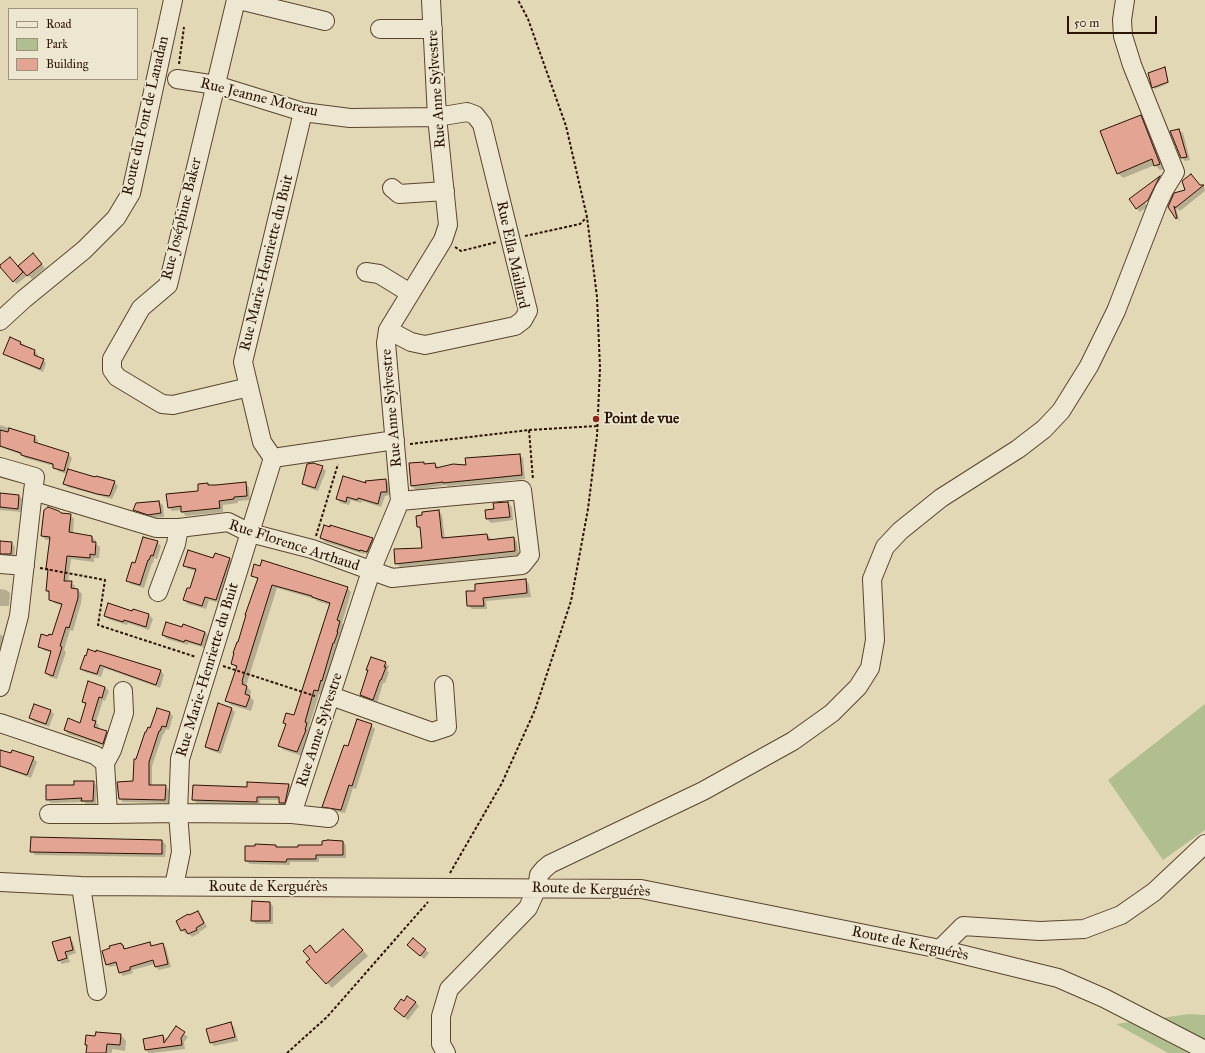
<!DOCTYPE html>
<html>
<head>
<meta charset="utf-8">
<style>
	body { margin:0 }
	#map { position:relative; width:1205px; height:1053px; overflow:hidden; background:#e3d8b6; font-family:"IM FELL Great Primer",serif }
	canvas { display:block }
	.legend { position:absolute; left:8px; top:8px; width:130px; height:72px; box-sizing:border-box; background:#ede6d0; border:1px solid #9f927d; margin:0; padding:5px 7px; list-style:none; font-size:12px; color:#2b1301 }
	.legend li { display:flex; align-items:center; gap:8px; height:20px }
	.legend b { width:20px; border:1px solid #9f927d }
	.scale { position:absolute; left:1067px; top:16px; width:90px; height:18px; box-sizing:border-box; border:2px solid #2b1301; border-top:0; padding-left:5px; font-size:12px; line-height:14px; white-space:nowrap; color:#2b1301; -webkit-text-stroke:3px #ede6d0; paint-order:stroke }
</style>
</head>
<body>
<div id="map">
<canvas width="1205" height="1053"></canvas>
<ul class="legend">
<li><b style="height:5px;background:#ede6d0"></b>Road</li>
<li><b style="height:11px;background:#b1bf90"></b>Park</li>
<li><b style="height:11px;background:#e4a494"></b>Building</li>
</ul>
<div class="scale">50 m</div>
</div>
<script>
const context = document.querySelector('canvas').getContext('2d');
context.lineJoin = 'round';
function fillPath(path, color) { context.fillStyle = color; context.fill(path, 'evenodd'); }
const poly = rows => new Path2D(rows.map(r => 'M' + r).join(''));
function stroke(path, color, width, dash) { context.strokeStyle = color; context.lineWidth = width; context.lineCap = dash ? 'butt' : 'round'; context.setLineDash(dash || []); context.stroke(path); }
function label(font, color, halo, rows, align = 'center') {
  context.font = font + ' "IM FELL Great Primer",serif'; context.lineWidth = 3.5; context.setLineDash([]); context.textBaseline = 'middle'; context.strokeStyle = halo; context.fillStyle = color; for (const [text, x, y, turn = 0] of rows) {
    context.save(); context.translate(x, y); context.rotate((+turn || 0) * Math.PI / 180); context.textAlign = isNaN(turn) ? turn : align; if (halo) context.strokeText(text, 0, 0); context.fillText(text, 0, 0); context.restore();
  }
}
fillPath(poly([
	[1205,704,1205,830,1163,860,1108,780],
	[1190,1014,1205,1015,1205,1053,1168,1053,1116,1024]
]), '#b1bf90');
fillPath(poly([
	[1165,68,1169,83,1155,89,1153,87],
	[1140,116,1146,121,1165,169,1160,170,1155,165,1123,178,1118,173],
	[1179,130,1183,133,1190,160,1185,161,1182,158],
	[1160,178,1163,181,1152,203,1140,212,1130,200],
	[1153,187,1155,187,1147,205,1145,204],
	[1200,186,1204,186,1205,191,1180,211,1176,208,1180,222,1169,207,1186,191],
	[33,255,45,268,32,279,28,275,17,284,13,281,18,267],
	[10,338,21,343,35,351,38,355,37,357,43,360,46,363,43,372,7,356,4,353],
	[0,425,35,437,38,441,37,444,68,454,72,458,68,470,114,482,118,486,112,499,68,487,64,484,67,474,58,471,54,466,25,458,22,455,0,447],
	[519,455,523,458,525,479,448,486,446,485,416,490,412,486,410,464,424,463,426,465,435,464,439,468,467,466],
	[322,467,326,471,318,491,307,487,303,484],
	[385,480,389,483,390,495,385,496,381,507,362,501,361,503,351,500,349,505,341,503,337,499,367,485],
	[245,483,249,487,250,500,238,501,238,503,223,505,223,512,186,516,182,512,182,510,172,511,169,507,200,492,208,484,209,486],
	[0,494,19,496,22,499,21,512,0,510],
	[159,502,163,505,164,517,153,518,138,514,135,510,136,504],
	[508,503,512,507,513,520,491,523,487,519,486,510,495,509],
	[439,511,442,515,445,539,487,535,491,538,491,541,514,538,517,542,519,555,400,567,396,563,423,548,421,530,418,526],
	[60,514,70,515,74,519,73,534,92,537,96,541,96,544,100,547,99,558,94,558,94,562,71,559,68,582,71,582,75,586,75,590,78,590,82,594,81,603,73,631,70,630,64,650,66,652,57,679,50,677,46,673,52,653,43,650,39,646,49,637,53,636,62,606,54,603,50,599,50,594,47,590,50,540,46,540,42,536],
	[331,526,373,539,376,543,371,556,364,553,364,554,325,542,321,538,330,529],
	[0,542,11,543,15,547,14,558,0,557],
	[157,542,161,546,157,559,154,558,153,563,152,563,144,588,131,584,127,580,136,564],
	[214,559,230,559,233,563,220,603,209,600,206,609,188,604,184,600,191,590,196,571,188,569,184,565],
	[252,575,347,588,351,592,342,623,344,626,322,695,319,694,309,726,310,728,302,756,284,750,279,746,286,725,284,722,294,716,330,605,317,601,315,599,277,588,246,686,251,691,250,697,254,701,251,711,231,705,226,700,237,668,232,664,258,580],
	[526,580,529,584,531,597,486,601,487,609,472,609,468,605,476,591],
	[0,589,6,590,10,593,9,606,0,606],
	[133,610,149,615,153,619,149,630,128,623,127,625,108,619,105,616,133,612],
	[184,626,205,632,209,636,205,648,188,643,188,645,167,639,163,635,183,628],
	[0,634,6,639,3,650,0,649],
	[85,656,161,671,164,675,160,688,104,668,101,677,85,672,81,669],
	[385,663,389,666,387,671,389,672,385,683,383,683,377,703,365,699,361,695],
	[89,682,105,687,109,691,105,701,103,700,96,722,99,726,98,729,107,732,110,736,107,747,68,734,65,730,80,724,86,705,83,702],
	[231,708,235,712,221,754,210,750,206,746],
	[157,709,170,713,173,716,169,730,166,729,164,734,163,734,152,766,152,786,165,786,169,790,169,803,123,802,119,798,134,782,137,760,151,729],
	[50,710,54,714,49,727,34,722,30,718],
	[371,725,375,729,356,789,353,788,345,813,327,810,323,806,348,747],
	[0,750,11,755,33,758,37,762,31,778,0,767],
	[93,782,97,786,96,805,86,804,84,802,51,803,47,799,75,786],
	[248,784,289,785,292,789,288,806,283,806,280,802,280,800,260,800,260,805,197,803,193,800,248,788],
	[162,841,166,845,165,857,35,855,32,851],
	[343,842,346,845,346,858,319,858,319,862,290,862,290,865,250,864,246,861,275,846,277,848,299,848,323,846],
	[270,903,273,906,273,924,256,924,252,920],
	[198,912,201,915,207,927,199,932,200,933,192,937,188,933,186,934,182,930,190,916],
	[348,935,368,956,332,988,308,962,317,954],
	[69,938,73,942,76,953,68,956,70,962,62,964,59,960],
	[413,939,429,953,424,959,412,948],
	[150,943,153,946,163,944,166,948,171,967,159,970,156,967,155,964,132,970,133,973,123,976,120,972,118,965,110,967,106,964,123,946,126,949],
	[415,1002,419,1006,408,1020,399,1013],
	[231,1023,234,1027,238,1041,214,1046,211,1042],
	[176,1028,188,1037,184,1042,185,1049,152,1053,149,1053,146,1050,163,1036,167,1040],
	[121,1035,126,1041,125,1051,112,1049,112,1053,87,1053,88,1047,86,1045,96,1037]
]), '#0003');
const building = poly([
	[1165,67,1168,82,1152,88,1148,73,1165,67],
	[1141,115,1160,164,1154,166,1152,159,1117,174,1100,131,1141,115],
	[1179,129,1187,157,1181,158,1170,131,1179,129],
	[1191,174,1200,185,1204,185,1175,208,1174,206,1177,218,1176,219,1168,207,1174,193,1185,190,1182,181,1191,174],
	[1160,176,1148,200,1136,209,1129,199,1160,176],
	[33,253,42,264,27,276,18,266,33,253],
	[10,257,23,272,13,282,0,267,0,265,10,257],
	[10,337,21,342,20,344,35,350,34,355,44,359,40,369,3,354,10,337],
	[9,428,35,436,34,442,69,453,64,471,53,468,53,464,21,455,21,453,0,446,0,430,8,432,9,428],
	[520,454,522,475,443,483,443,482,411,486,409,463,424,462,424,464,435,463,436,468,453,464,466,465,465,458,520,454],
	[313,463,323,466,315,488,302,484,307,464,313,463],
	[68,469,95,477,96,476,115,481,110,495,109,496,97,494,63,484,68,469],
	[343,476,366,483,365,481,386,479,387,492,381,492,378,504,358,498,357,500,347,497,346,502,336,499,343,476],
	[246,482,247,496,234,497,234,499,219,501,220,508,181,512,181,506,168,508,166,494,198,491,198,484,208,483,208,485,216,485,246,482],
	[0,493,19,495,18,509,0,507,0,493],
	[159,501,161,513,148,515,133,510,136,503,159,501],
	[508,502,510,517,486,519,485,510,494,509,493,503,508,502],
	[48,507,59,511,61,513,71,514,69,532,92,536,92,542,96,542,95,555,90,554,90,558,67,556,64,581,72,581,71,588,78,589,78,598,69,628,66,627,60,646,62,647,53,676,45,673,51,651,38,647,41,634,48,636,49,634,52,635,62,604,49,600,49,591,46,591,48,569,46,568,50,537,41,536,44,510,48,507],
	[439,510,442,538,487,534,488,540,514,537,515,551,395,564,394,549,422,548,420,527,417,527,416,516,422,515,422,512,439,510],
	[324,525,330,527,330,525,373,538,367,552,360,550,360,551,320,538,324,525],
	[143,537,158,541,153,556,151,555,149,560,148,560,140,585,126,581,132,562,135,563,143,537],
	[0,541,12,542,11,554,0,554,0,541],
	[188,550,213,558,215,553,230,558,216,600,205,597,202,606,183,600,187,588,190,588,196,569,183,566,188,550],
	[262,560,348,587,337,620,340,621,337,632,338,632,334,643,333,643,322,681,321,680,318,691,314,690,305,722,307,723,305,730,306,730,297,752,278,746,286,724,283,723,286,713,294,715,330,603,312,597,312,596,272,585,242,681,243,682,242,684,247,686,245,694,250,696,246,707,225,701,237,666,231,664,234,653,233,653,237,642,238,642,246,615,245,615,258,578,251,576,254,564,260,566,262,560],
	[526,579,527,593,483,598,484,606,467,606,466,591,475,591,475,584,526,579],
	[108,603,132,611,133,609,149,614,146,627,124,620,123,622,104,616,108,603],
	[166,622,182,627,183,624,205,632,201,645,185,640,184,642,162,635,166,622],
	[88,649,96,652,96,650,161,670,156,685,100,665,97,674,80,669,85,655,86,656,88,649],
	[371,657,386,662,384,667,386,667,381,680,380,680,373,700,360,695,368,670,366,670,371,657],
	[88,681,105,687,102,698,99,697,92,720,96,721,94,727,107,731,103,744,64,730,68,718,80,723,86,703,82,702,88,681],
	[218,703,232,708,218,751,205,747,218,703],
	[34,704,51,710,46,724,29,718,34,704],
	[157,708,170,712,166,727,162,726,160,731,159,731,149,762,149,785,166,785,165,800,119,799,117,782,133,781,134,759,136,759,145,732,146,732,148,727,150,728,157,708],
	[357,719,372,724,352,786,349,785,341,810,322,807,344,745,348,746,357,719],
	[0,750,11,753,12,750,34,757,27,775,0,766,0,750],
	[74,781,94,781,93,801,81,801,82,798,46,800,46,785,74,785,74,781],
	[247,782,289,784,285,803,279,803,279,797,257,797,257,802,192,800,193,785,247,787,247,782],
	[31,837,162,840,162,854,30,852,31,837],
	[328,840,343,841,343,855,316,855,316,859,287,859,286,862,245,861,245,846,255,846,255,844,276,845,276,847,298,847,298,845,322,845,322,841,328,840],
	[252,901,270,902,270,921,251,921,252,901],
	[198,911,204,923,196,928,197,930,188,934,185,929,181,931,176,921,188,914,189,915,198,911],
	[343,929,363,950,326,984,306,962,310,959,303,951,310,945,316,953,343,929],
	[70,937,73,950,65,952,67,958,58,961,52,942,70,937],
	[413,938,426,949,420,956,407,945,413,938],
	[150,942,151,946,163,943,168,964,155,967,153,960,130,967,130,970,119,973,116,962,106,965,102,951,110,948,109,946,121,943,122,945,123,945,124,949,150,942],
	[407,996,416,1002,404,1017,394,1009,401,999,404,1001,407,996],
	[231,1022,235,1037,210,1043,206,1029,231,1022],
	[176,1026,185,1032,181,1038,182,1045,145,1050,143,1039,163,1035,164,1043,176,1026],
	[96,1032,121,1034,120,1045,107,1044,106,1053,86,1053,87,1045,85,1045,86,1035,95,1036,96,1032]
]);
fillPath(building, '#e4a494');
stroke(building, '#2b1301', 1);
const minor = poly([
	[236,0,168,285,141,308,112,359,112,370,117,377,162,404,173,405,249,387],
	[239,0,325,21],
	[380,29,433,29],
	[177,79,216,85,303,112,350,118,437,117,467,112,475,115,482,124,528,311,523,320,515,326,425,345,411,342,388,330],
	[392,188,399,194,445,191],
	[366,272,379,274,410,293],
	[0,321,24,299,84,250,116,218,131,193,173,0],
	[273,458,262,442,243,362,303,112],
	[0,467,35,477,33,491],
	[0,564,25,566],
	[158,592,176,544,179,528],
	[0,687,19,616,33,491,156,528,179,528,228,522,250,533,312,549,392,578,522,565,530,555,522,490,400,501],
	[331,696,432,732,447,727,444,685],
	[0,723,95,755,105,763,108,814,178,813,292,814,329,818],
	[105,763,112,750,124,713,123,691],
	[49,814,108,814],
	[292,814,371,571,400,501,386,343,388,330,443,240,448,225,437,117,431,0],
	[0,882,81,886,641,889,940,949,1058,978,1104,998,1205,1050],
	[81,886,97,991],
	[174,886,181,852,178,813,180,759,273,458,395,440],
	[940,949,963,926,1040,931,1084,929,1121,915,1154,892,1205,844],
	[446,1053,441,1044,441,1016,449,989,528,908,537,888,539,875,544,869,550,864,703,791,793,741,832,713,858,687,870,668,875,640,872,579,885,547,900,531,941,498,1018,449,1044,429,1061,411,1089,366,1116,311,1158,203,1164,190,1175,172,1132,65,1123,36,1122,20,1125,0]
]);
stroke(minor, '#59442e', 20);
stroke(poly([
	[179,64,184,27],
	[525,236,580,224,587,217],
	[455,247,461,251,497,242],
	[529,430,597,426],
	[410,444,529,430,533,480],
	[316,536,338,464],
	[40,568,105,580,98,625,196,657],
	[223,666,315,696],
	[450,873,502,783,535,710,571,601,588,509,597,436,600,368,597,297,587,217,566,126,528,19,518,0],
	[287,1053,327,1017,428,902]
]), '#2b1301', 2, [3, 2]);
stroke(minor, '#ede6d0', 18);
for (const [x, y, r, color] of [
	[596,419,4,"#8f2418"]
]) { const dot = new Path2D(); dot.arc(x, y, r, 0, 2 * Math.PI); context.fillStyle = color; context.fill(dot); stroke(dot, '#ede6d0', 1.5); }
label('15px', '#2b1301', '#ede6d0', [
	["Rue Anne Sylvestre",437,89,-94],
	["Rue Jeanne Moreau",259,98,14],
	["Route du Pont de Lanadan",146,116,-77],
	["Rue Joséphine Baker",182,219,-76],
	["Rue Ella Maillard",512,255,78],
	["Rue Marie-Henriette du Buit",267,263,-76],
	["Rue Anne Sylvestre",392,408,-95],
	["Rue Florence Arthaud",294,546,18],
	["Rue Marie-Henriette du Buit",208,670,-73],
	["Rue Anne Sylvestre",320,730,-72],
	["Route de Kerguérès",268,887],
	["Route de Kerguérès",591,890,2],
	["Route de Kerguérès",910,944,12]
]);
label('bold 15px', '#2b1301', '#ede6d0', [
	["Point de vue",604,419]
], 'left');
</script>
</body>
</html>
